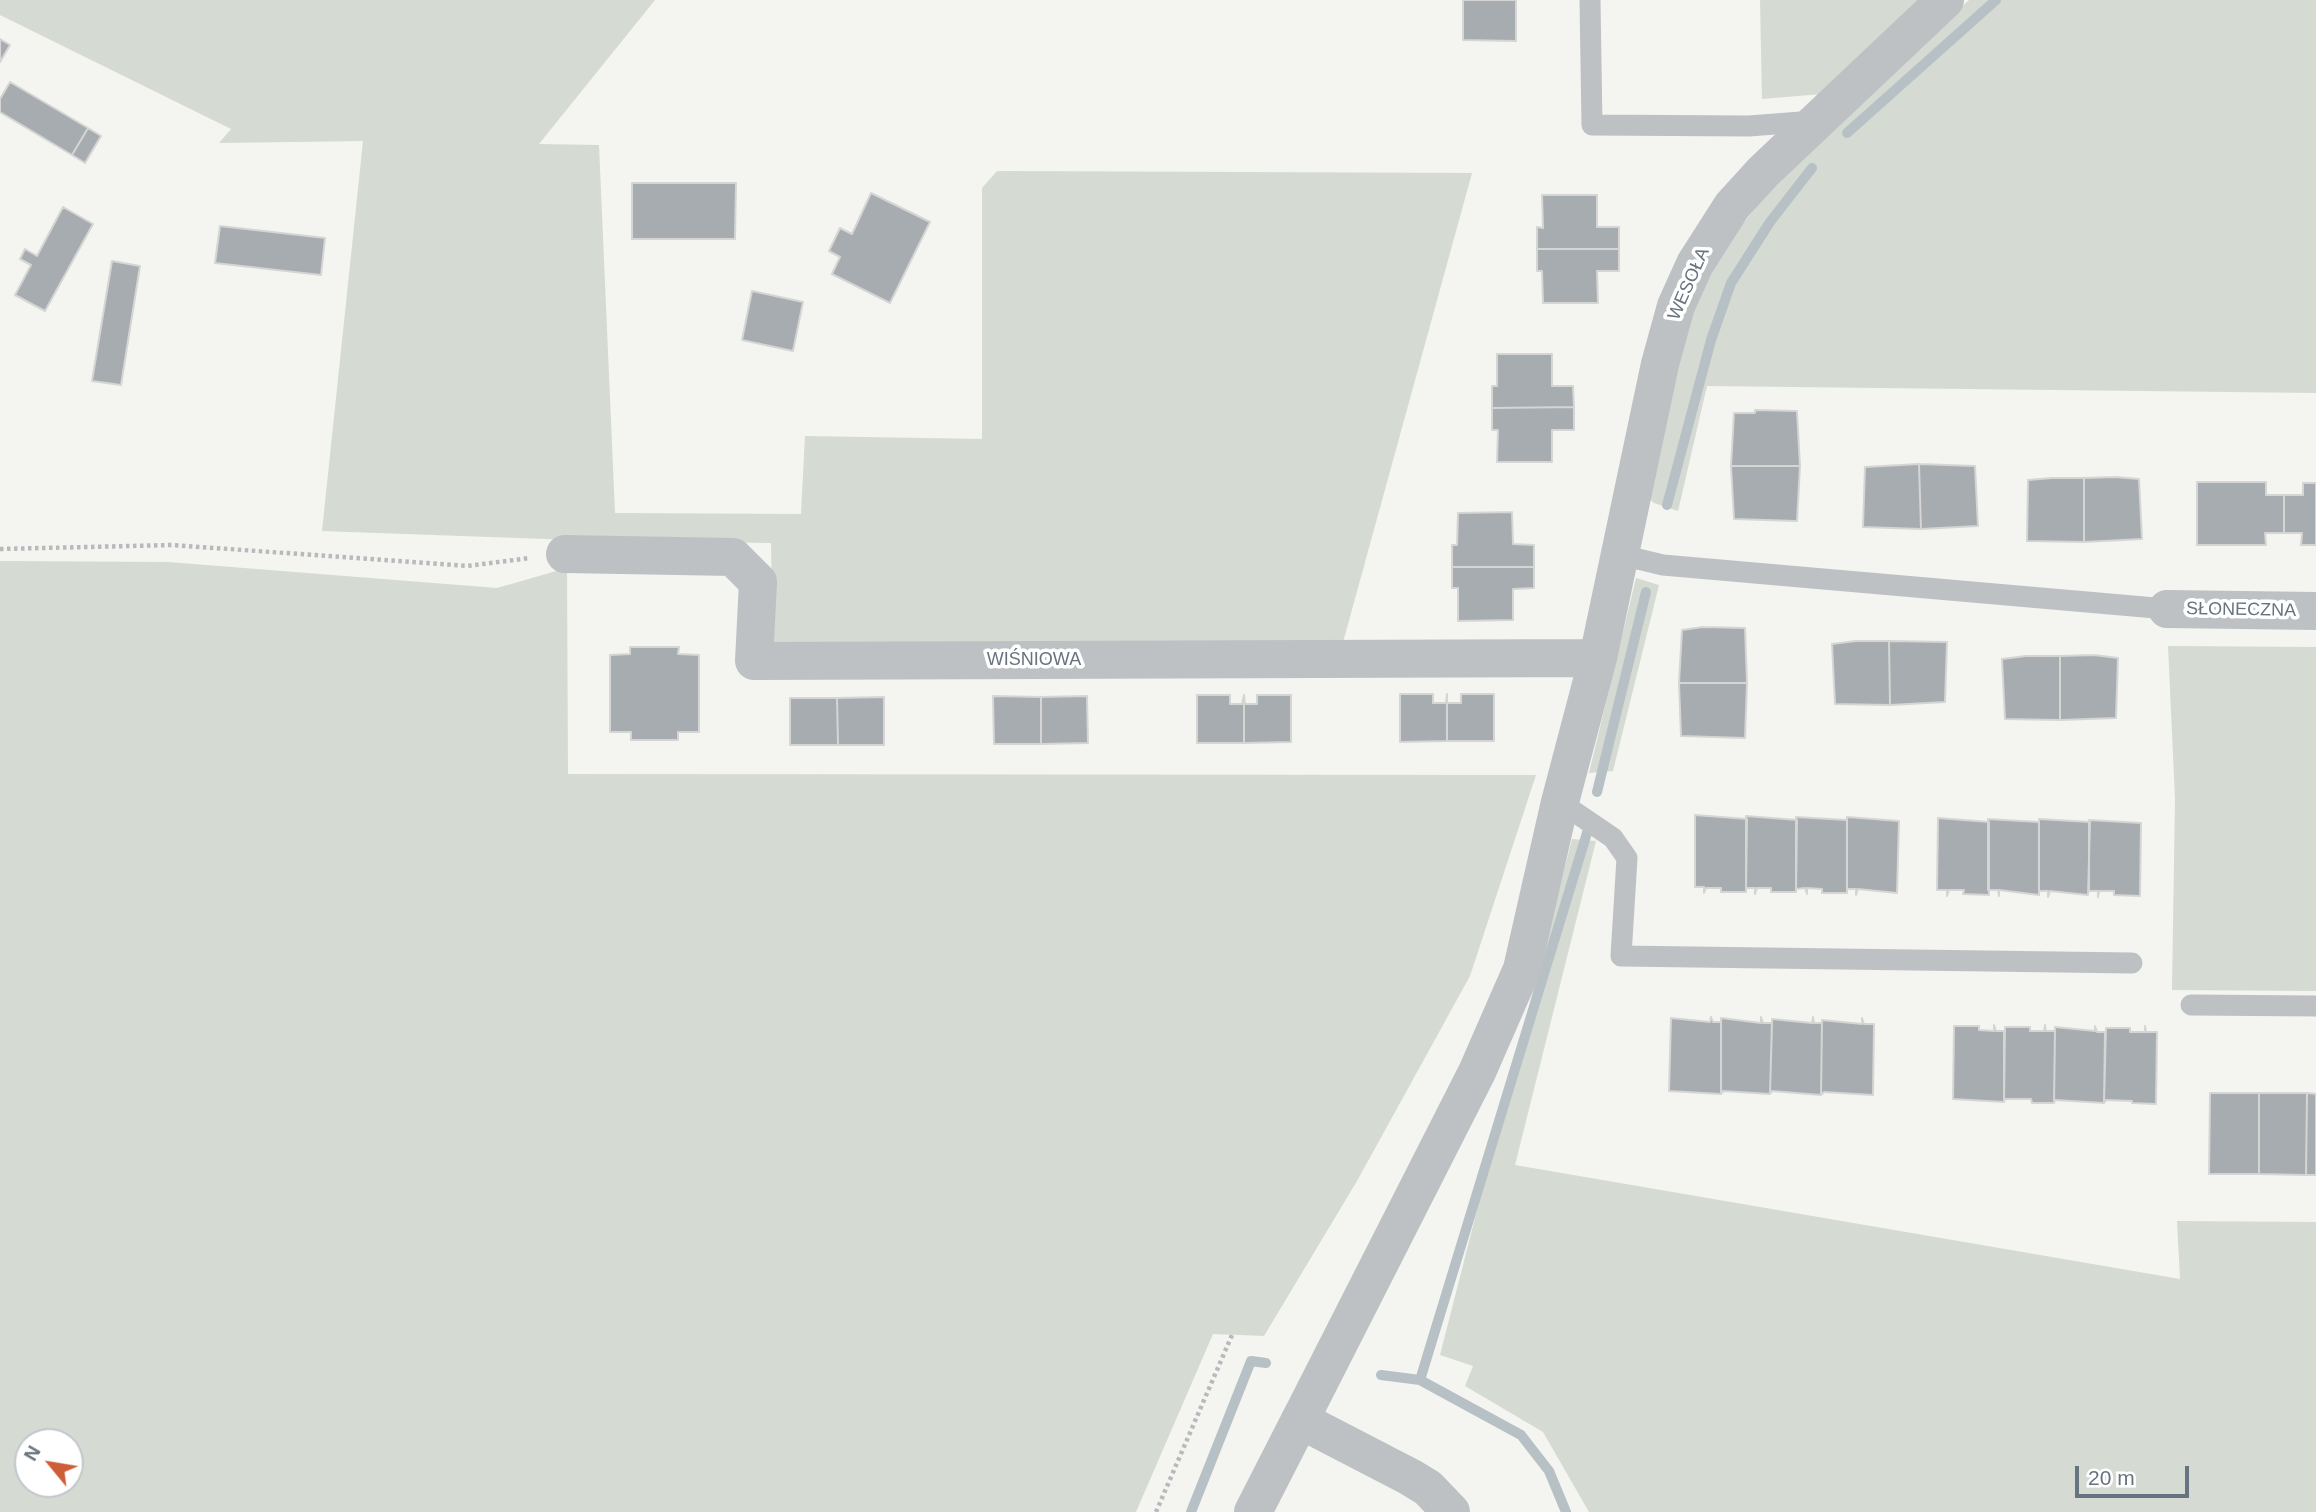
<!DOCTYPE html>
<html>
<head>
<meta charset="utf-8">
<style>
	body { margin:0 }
	#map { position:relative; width:2316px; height:1512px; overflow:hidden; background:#f4f4f1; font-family:Arial,sans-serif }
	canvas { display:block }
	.north { position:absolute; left:14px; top:1428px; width:70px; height:70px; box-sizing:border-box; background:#fff; border:2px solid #c2c7cb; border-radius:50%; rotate:300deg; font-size:19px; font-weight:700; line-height:28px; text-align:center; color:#67737e }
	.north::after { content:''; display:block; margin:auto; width:24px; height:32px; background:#ce5e37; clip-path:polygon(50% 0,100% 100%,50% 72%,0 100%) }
	.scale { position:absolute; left:2075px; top:1466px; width:114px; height:32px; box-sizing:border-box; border:4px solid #67737e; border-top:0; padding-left:9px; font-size:21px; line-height:24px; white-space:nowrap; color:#67737e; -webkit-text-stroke:5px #fff; paint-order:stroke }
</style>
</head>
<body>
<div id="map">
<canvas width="2316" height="1512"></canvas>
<div class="north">N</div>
<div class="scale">20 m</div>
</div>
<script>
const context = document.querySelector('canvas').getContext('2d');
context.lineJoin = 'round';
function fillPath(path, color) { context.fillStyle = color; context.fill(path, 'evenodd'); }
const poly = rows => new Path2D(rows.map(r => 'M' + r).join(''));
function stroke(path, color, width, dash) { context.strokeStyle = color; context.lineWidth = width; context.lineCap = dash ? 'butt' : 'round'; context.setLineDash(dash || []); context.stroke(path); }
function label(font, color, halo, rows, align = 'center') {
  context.font = font + ' Arial,sans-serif'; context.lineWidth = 7; context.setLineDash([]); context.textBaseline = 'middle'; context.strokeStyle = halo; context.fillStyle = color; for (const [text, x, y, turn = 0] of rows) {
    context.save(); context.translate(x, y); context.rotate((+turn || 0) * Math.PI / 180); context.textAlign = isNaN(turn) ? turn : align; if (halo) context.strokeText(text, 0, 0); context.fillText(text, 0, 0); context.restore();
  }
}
fillPath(poly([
	[0,0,655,0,539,144,599,145,615,513,801,514,805,436,982,439,982,188,997,171,1472,173,1342,646,773,648,771,543,573,540,322,531,363,141,219,143,231,129,0,15],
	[1760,0,1922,0,1822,94,1762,99],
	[1969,0,2316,0,2316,393,1707,386,1678,511,1654,503,1645,495,1695,294,1714,259,1785,172],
	[0,561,168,562,497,588,567,568,568,774,1536,775,1470,976,1357,1181,1264,1336,1213,1334,1136,1512,0,1512],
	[28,1442,70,1442,70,1484,28,1484],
	[1636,578,1659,585,1613,771,1589,773],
	[2168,646,2316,647,2316,991,2172,990,2175,798],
	[1572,839,1596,841,1515,1165,2180,1279,2177,1221,2316,1222,2316,1512,1589,1512,1543,1432,1465,1386,1473,1366,1440,1355]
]), '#d5dad3');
stroke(poly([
	[1847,133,1996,0],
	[1667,505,1711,340,1731,283,1770,222,1812,168],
	[1597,792,1646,592],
	[1381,1375,1420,1380,1590,823],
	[1420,1380,1521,1435,1549,1471,1566,1512],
	[1191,1512,1251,1361,1266,1363]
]), '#b7c0c4', 10);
const building = poly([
	[1463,0,1516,0,1516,41,1463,40,1463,0],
	[0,39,10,45,0,62,0,39],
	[10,82,88,128,72,155,0,112,0,99,10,82],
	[88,128,101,136,85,163,72,155,88,128],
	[632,183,736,183,735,239,632,239,632,183],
	[871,193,930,222,890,303,832,274,840,257,829,251,840,228,852,234,871,193],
	[1542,195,1597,195,1597,227,1619,227,1619,249,1537,249,1537,227,1543,228,1542,195],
	[63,207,93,224,45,311,15,295,31,265,20,259,25,249,37,256,63,207],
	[220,226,325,238,321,275,215,263,220,226],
	[1537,249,1619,249,1619,271,1597,271,1598,303,1543,303,1542,271,1537,271,1537,249],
	[112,261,140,266,121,385,92,381,112,261],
	[752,291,803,302,793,351,742,340,752,291],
	[1497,354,1552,354,1552,386,1573,386,1574,407,1492,408,1492,386,1497,386,1497,354],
	[1574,407,1574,430,1552,430,1552,462,1497,462,1498,430,1492,430,1492,408,1574,407],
	[1755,410,1797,411,1800,466,1731,466,1734,413,1755,413,1755,410],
	[1919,464,1975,466,1978,526,1921,529,1919,464],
	[1919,464,1921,529,1863,527,1865,467,1919,464],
	[1731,466,1800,466,1797,521,1734,519,1731,466],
	[2115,477,2139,479,2142,539,2084,542,2084,478,2115,477],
	[2052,478,2084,478,2084,542,2027,541,2028,480,2052,478],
	[2197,482,2266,482,2266,495,2284,495,2284,533,2265,533,2266,545,2197,545,2197,482],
	[2303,483,2316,483,2316,545,2301,545,2302,533,2284,533,2284,495,2303,495,2303,483],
	[1512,512,1513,544,1534,545,1534,567,1452,567,1452,545,1457,545,1458,513,1512,512],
	[1452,567,1534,567,1534,588,1513,589,1513,620,1458,621,1458,588,1452,588,1452,567],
	[1703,627,1745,628,1747,683,1679,683,1682,630,1703,627],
	[1856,641,1889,641,1890,705,1835,704,1832,644,1856,641],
	[1889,641,1947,642,1945,702,1890,705,1889,641],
	[630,647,679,647,678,654,699,655,699,732,678,732,678,740,631,740,631,732,610,732,610,655,630,654,630,647],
	[2094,655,2118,658,2116,718,2060,720,2060,656,2094,655],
	[2026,656,2060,656,2060,720,2005,719,2002,659,2026,656],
	[1679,683,1747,683,1745,738,1681,736,1679,683],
	[1400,694,1433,694,1433,703,1446,703,1447,694,1447,741,1400,742,1400,694],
	[1447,694,1447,703,1461,703,1461,694,1494,694,1494,741,1447,741,1447,694],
	[1197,695,1230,695,1230,704,1242,704,1244,695,1244,743,1197,743,1197,695],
	[1244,695,1245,704,1257,704,1257,695,1291,695,1291,742,1244,743,1244,695],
	[993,696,1041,697,1041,744,994,744,993,696],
	[1087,696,1088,743,1041,744,1041,697,1087,696],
	[884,697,884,745,838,745,837,698,884,697],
	[790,698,837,698,838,745,790,745,790,698],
	[1695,815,1747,819,1746,892,1721,892,1721,888,1706,888,1704,893,1704,887,1695,887,1695,815],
	[1746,816,1797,820,1796,892,1771,892,1771,888,1757,888,1755,894,1755,888,1746,888,1746,816],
	[1796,817,1847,820,1847,893,1822,893,1822,889,1807,888,1807,894,1805,888,1796,889,1796,817],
	[1847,817,1899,821,1897,893,1858,889,1856,895,1856,889,1847,889,1847,817],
	[1938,818,1989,822,1989,895,1963,894,1964,890,1949,890,1947,896,1947,890,1937,890,1938,818],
	[1988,819,2039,822,2039,895,1999,890,1999,896,1998,890,1988,890,1988,819],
	[2039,819,2090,822,2088,895,2050,891,2048,897,2048,891,2039,891,2039,819],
	[2089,820,2141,823,2140,896,2114,895,2114,891,2099,891,2098,897,2098,891,2089,891,2089,820],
	[1711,1017,1713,1022,1721,1022,1721,1094,1669,1091,1671,1018,1710,1022,1711,1017],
	[1761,1017,1763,1023,1772,1023,1770,1094,1723,1091,1721,1094,1721,1018,1761,1023,1761,1017],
	[1813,1017,1814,1023,1822,1023,1821,1095,1772,1091,1770,1094,1772,1019,1812,1023,1813,1017],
	[1862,1018,1864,1024,1874,1024,1873,1095,1824,1092,1821,1095,1822,1020,1862,1024,1862,1018],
	[1994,1025,1996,1031,2004,1031,2004,1102,1953,1099,1954,1026,1979,1026,1979,1030,1994,1031,1994,1025],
	[2045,1025,2046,1031,2055,1031,2054,1103,2032,1103,2031,1099,2005,1099,2004,1102,2005,1027,2030,1027,2030,1031,2044,1031,2045,1025],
	[2095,1026,2097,1032,2105,1032,2104,1103,2055,1100,2054,1103,2055,1027,2095,1031,2095,1026],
	[2145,1026,2146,1032,2157,1032,2156,1104,2132,1103,2132,1101,2106,1100,2104,1103,2106,1028,2130,1028,2130,1032,2145,1032,2145,1026],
	[2210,1093,2259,1093,2259,1174,2209,1174,2210,1093],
	[2259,1093,2307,1093,2306,1175,2259,1174,2259,1093],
	[2307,1093,2316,1094,2316,1175,2306,1175,2307,1093]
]);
fillPath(building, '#a6acb0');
stroke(building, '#d5d5d4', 2);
stroke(poly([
	[0,549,173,545,467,566,530,558],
	[1156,1512,1232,1335]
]), '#b7babc', 4.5, [3.5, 3.5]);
stroke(poly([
	[1590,0,1592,125,1749,126,1814,121],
	[1621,555,1663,565,2167,609],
	[1560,802,1613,838,1627,858,1621,956,2132,963],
	[2191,1005,2316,1006]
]), '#bec1c4', 21);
stroke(poly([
	[565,554,733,557,758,582,754,661,1598,658],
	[2167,609,2316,611],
	[1300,1420,1477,1072,1522,969,1560,802,1598,658,1660,364,1676,306,1695,264,1732,206,1763,172,1945,0]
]), '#bec1c4', 38);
stroke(poly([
	[1253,1512,1300,1420,1410,1477,1428,1488,1451,1512]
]), '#bec1c4', 38);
label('18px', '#67737e', '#fff', [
	["WESOŁA",1689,284,-66],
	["SŁONECZNA",2241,610,1],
	["WIŚNIOWA",1034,660]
]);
</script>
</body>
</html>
